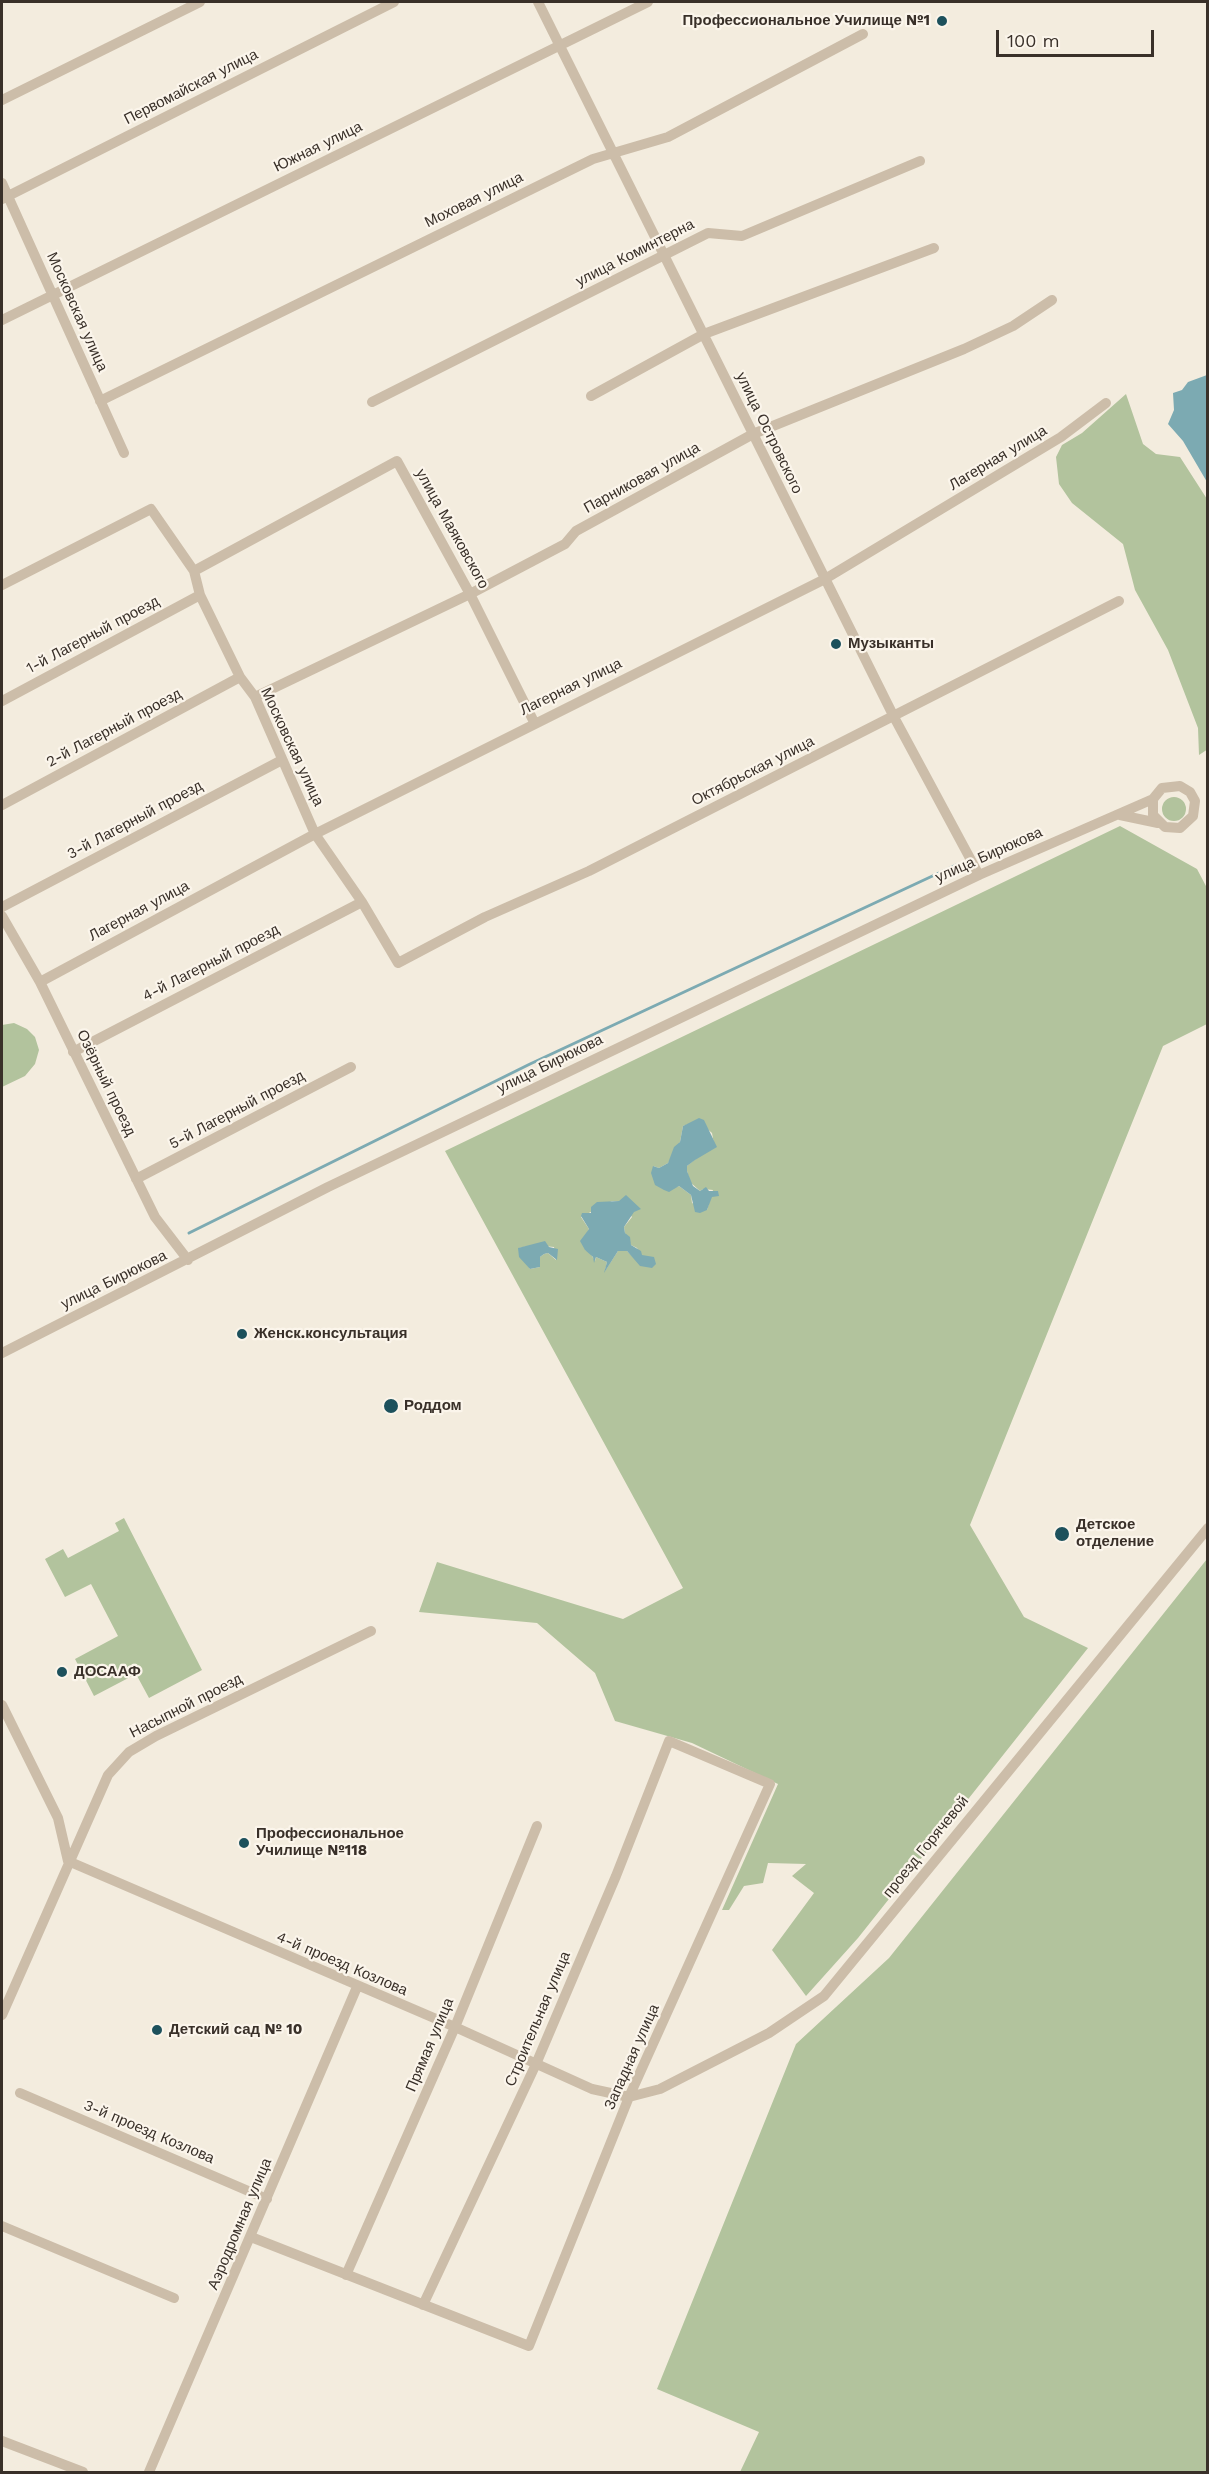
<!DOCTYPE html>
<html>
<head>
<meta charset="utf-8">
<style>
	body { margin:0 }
	#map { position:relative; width:1209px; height:2474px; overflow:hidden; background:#f3ecde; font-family:"Work Sans",sans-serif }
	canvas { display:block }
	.frame { position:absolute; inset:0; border:3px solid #393029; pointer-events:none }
	.scale { position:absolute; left:996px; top:30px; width:158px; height:27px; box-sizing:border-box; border:3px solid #393029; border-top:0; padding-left:8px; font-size:18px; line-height:21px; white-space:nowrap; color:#393029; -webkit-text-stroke:4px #fbf5eb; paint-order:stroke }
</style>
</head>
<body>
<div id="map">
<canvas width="1209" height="2474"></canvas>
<div class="frame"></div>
<div class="scale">100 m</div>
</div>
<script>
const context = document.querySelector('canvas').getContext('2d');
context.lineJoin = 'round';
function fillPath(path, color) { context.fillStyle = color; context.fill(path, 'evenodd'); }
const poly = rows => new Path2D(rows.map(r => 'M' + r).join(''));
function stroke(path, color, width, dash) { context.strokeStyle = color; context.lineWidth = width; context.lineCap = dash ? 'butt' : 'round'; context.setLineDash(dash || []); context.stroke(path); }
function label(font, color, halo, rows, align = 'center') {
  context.font = font + ' "Work Sans",sans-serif'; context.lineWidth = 4.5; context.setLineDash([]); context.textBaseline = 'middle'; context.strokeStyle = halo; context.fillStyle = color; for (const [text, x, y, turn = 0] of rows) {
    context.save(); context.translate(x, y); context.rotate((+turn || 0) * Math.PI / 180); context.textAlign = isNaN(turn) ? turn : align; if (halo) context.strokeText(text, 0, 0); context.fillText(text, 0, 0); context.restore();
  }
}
fillPath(poly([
	[1126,394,1143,444,1156,454,1180,457,1207,499,1208,749,1199,755,1198,728,1168,650,1135,590,1123,544,1072,503,1059,484,1056,457,1062,445,1082,433],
	'1162 809a12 12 0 1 1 24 0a12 12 0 1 1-24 0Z',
	[1120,826,1197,869,1207,888,1207,1024,1163,1046,970,1525,1024,1617,1088,1648,858,1938,806,1996,772,1950,814,1893,792,1876,806,1864,768,1863,763,1883,744,1886,729,1910,722,1910,778,1784,692,1743,615,1721,595,1673,537,1623,419,1612,437,1562,623,1619,683,1588,445,1151],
	[698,1121,712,1133,714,1144,687,1166,687,1171,690,1182,700,1191,703,1189,713,1190,707,1210,692,1203,691,1195,679,1186,673,1188,653,1166,659,1168,668,1163,680,1142,683,1126],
	[612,1201,619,1201,632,1217,624,1227,625,1233,631,1245,637,1248,641,1255,636,1260,627,1251,618,1251,605,1271,607,1262,596,1257,595,1261,589,1251,585,1250,585,1238,589,1229,581,1217],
	[533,1245,554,1247,556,1260,548,1253,544,1254,540,1257,540,1267,530,1269,519,1248],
	[14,1023,27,1029,35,1037,39,1050,35,1064,25,1076,2,1087,2,1025],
	[124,1518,202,1670,149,1698,136,1674,94,1696,75,1659,118,1636,91,1584,65,1597,45,1559,63,1549,68,1558,119,1531,115,1523],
	[1207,1559,1207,2472,740,2472,759,2432,657,2389,796,2044,889,1958]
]), '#b2c39d');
fillPath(poly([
	[1207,375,1207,482,1183,441,1168,424,1174,410,1173,393,1182,390,1188,382],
	[699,1118,704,1120,717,1147,695,1160,687,1166,687,1171,693,1186,700,1191,706,1187,709,1191,718,1191,719,1196,712,1197,707,1210,700,1213,695,1212,691,1195,679,1186,669,1192,664,1190,655,1185,651,1173,653,1166,659,1168,668,1163,674,1147,680,1142,683,1126],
	[626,1195,641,1209,634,1212,624,1227,625,1233,630,1237,631,1245,641,1251,642,1255,654,1257,656,1264,652,1268,640,1266,627,1251,618,1251,604,1273,607,1262,596,1257,594,1263,593,1257,585,1250,580,1241,589,1229,581,1216,582,1213,591,1213,591,1207,597,1202,619,1201],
	[545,1241,549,1247,558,1249,557,1260,548,1253,544,1254,540,1257,540,1267,530,1269,519,1257,518,1248]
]), '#7caab2');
stroke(poly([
	[189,1233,530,1064,956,865]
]), '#7caab2', 3);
stroke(poly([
	[538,2,894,717,979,875],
	[2,100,200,2],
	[2,183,124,453],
	[2,199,394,2],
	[2,320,648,2],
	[591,396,704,334,934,248],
	[100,401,593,159,668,137,863,34],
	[372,402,708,233,742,236,920,161],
	[194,571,397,461,470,594,534,722],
	[2,585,151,509,194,571,200,595,240,677,255,697,315,834,362,902,398,963,485,917,589,871,1119,601],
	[255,697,470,594,565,544,576,531,753,434,964,349,1013,326,1052,300],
	[2,701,200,595],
	[2,805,240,677],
	[1120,815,1158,823],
	[2,907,282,760],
	[2,916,40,982,155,1217,188,1260],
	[40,982,315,834,825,579,1061,437,1106,403],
	[73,1052,362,902],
	[136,1179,351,1067],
	[2,1353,328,1187,979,875,1153,799,1162,788,1180,786,1190,792,1195,801,1193,816,1180,828,1165,827,1153,815,1153,799],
	[2,1705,58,1818,68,1861],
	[68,1861,455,2027,592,2089,629,2097,660,2089,769,2033,824,1996,1208,1528],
	[2,2015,108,1775,129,1752,156,1736,371,1631],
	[20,2093,267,2199],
	[2,2226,174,2298],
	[251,2237,529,2346,629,2097,770,1784,669,1741,616,1876,536,2064,423,2305],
	[346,2275,455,2027,537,1826],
	[2,2441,83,2472],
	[149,2472,357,1987]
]), '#ccbda9', 10);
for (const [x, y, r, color] of [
	[942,21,6,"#1d515c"],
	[836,644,6,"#1d515c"],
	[242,1334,6,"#1d515c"],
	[391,1406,8,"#1d515c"],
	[1062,1534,8,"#1d515c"],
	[62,1672,6,"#1d515c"],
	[244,1843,6,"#1d515c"],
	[157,2030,6,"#1d515c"]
]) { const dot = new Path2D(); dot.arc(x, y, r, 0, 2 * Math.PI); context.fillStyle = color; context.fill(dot); stroke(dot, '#fbf5eb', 2); }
label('bold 15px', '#393029', '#fbf5eb', [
	["Профессиональное Училище №1",930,21,"right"],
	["Музыканты",848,644],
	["Женск.консультация",254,1334],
	["Роддом",404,1406],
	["Детское",1076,1525],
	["отделение",1076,1542],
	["ДОСААФ",74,1672],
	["Профессиональное",256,1834],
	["Училище №118",256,1851],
	["Детский сад № 10",169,2030]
], 'left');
label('15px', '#393029', '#fbf5eb', [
	["Первомайская улица",191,87,-27],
	["Южная улица",318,147,-26],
	["Моховая улица",474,200,-26],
	["улица Коминтерна",635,253,-27],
	["Московская улица",77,312,66],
	["улица Островского",769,433,64],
	["Лагерная улица",998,458,-31],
	["Парниковая улица",642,478,-29],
	["улица Маяковского",452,529,61],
	["1-й Лагерный проезд",93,635,-28],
	["Лагерная улица",571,687,-26],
	["2-й Лагерный проезд",114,728,-28],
	["Московская улица",292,747,65],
	["Октябрьская улица",753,771,-27],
	["3-й Лагерный проезд",135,820,-28],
	["улица Бирюкова",989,855,-24],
	["Лагерная улица",139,911,-28],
	["4-й Лагерный проезд",211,963,-27],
	["улица Бирюкова",550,1064,-26],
	["Озёрный проезд",106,1083,64],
	["5-й Лагерный проезд",237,1110,-28],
	["улица Бирюкова",114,1280,-26],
	["Насыпной проезд",186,1706,-27],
	["проезд Горячевой",926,1847,-51],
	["4-й проезд Козлова",342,1964,23],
	["Строительная улица",538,2019,-67],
	["Прямая улица",430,2045,-67],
	["Западная улица",632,2057,-66],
	["3-й проезд Козлова",149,2132,23],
	["Аэродромная улица",240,2224,-67]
]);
</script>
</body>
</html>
